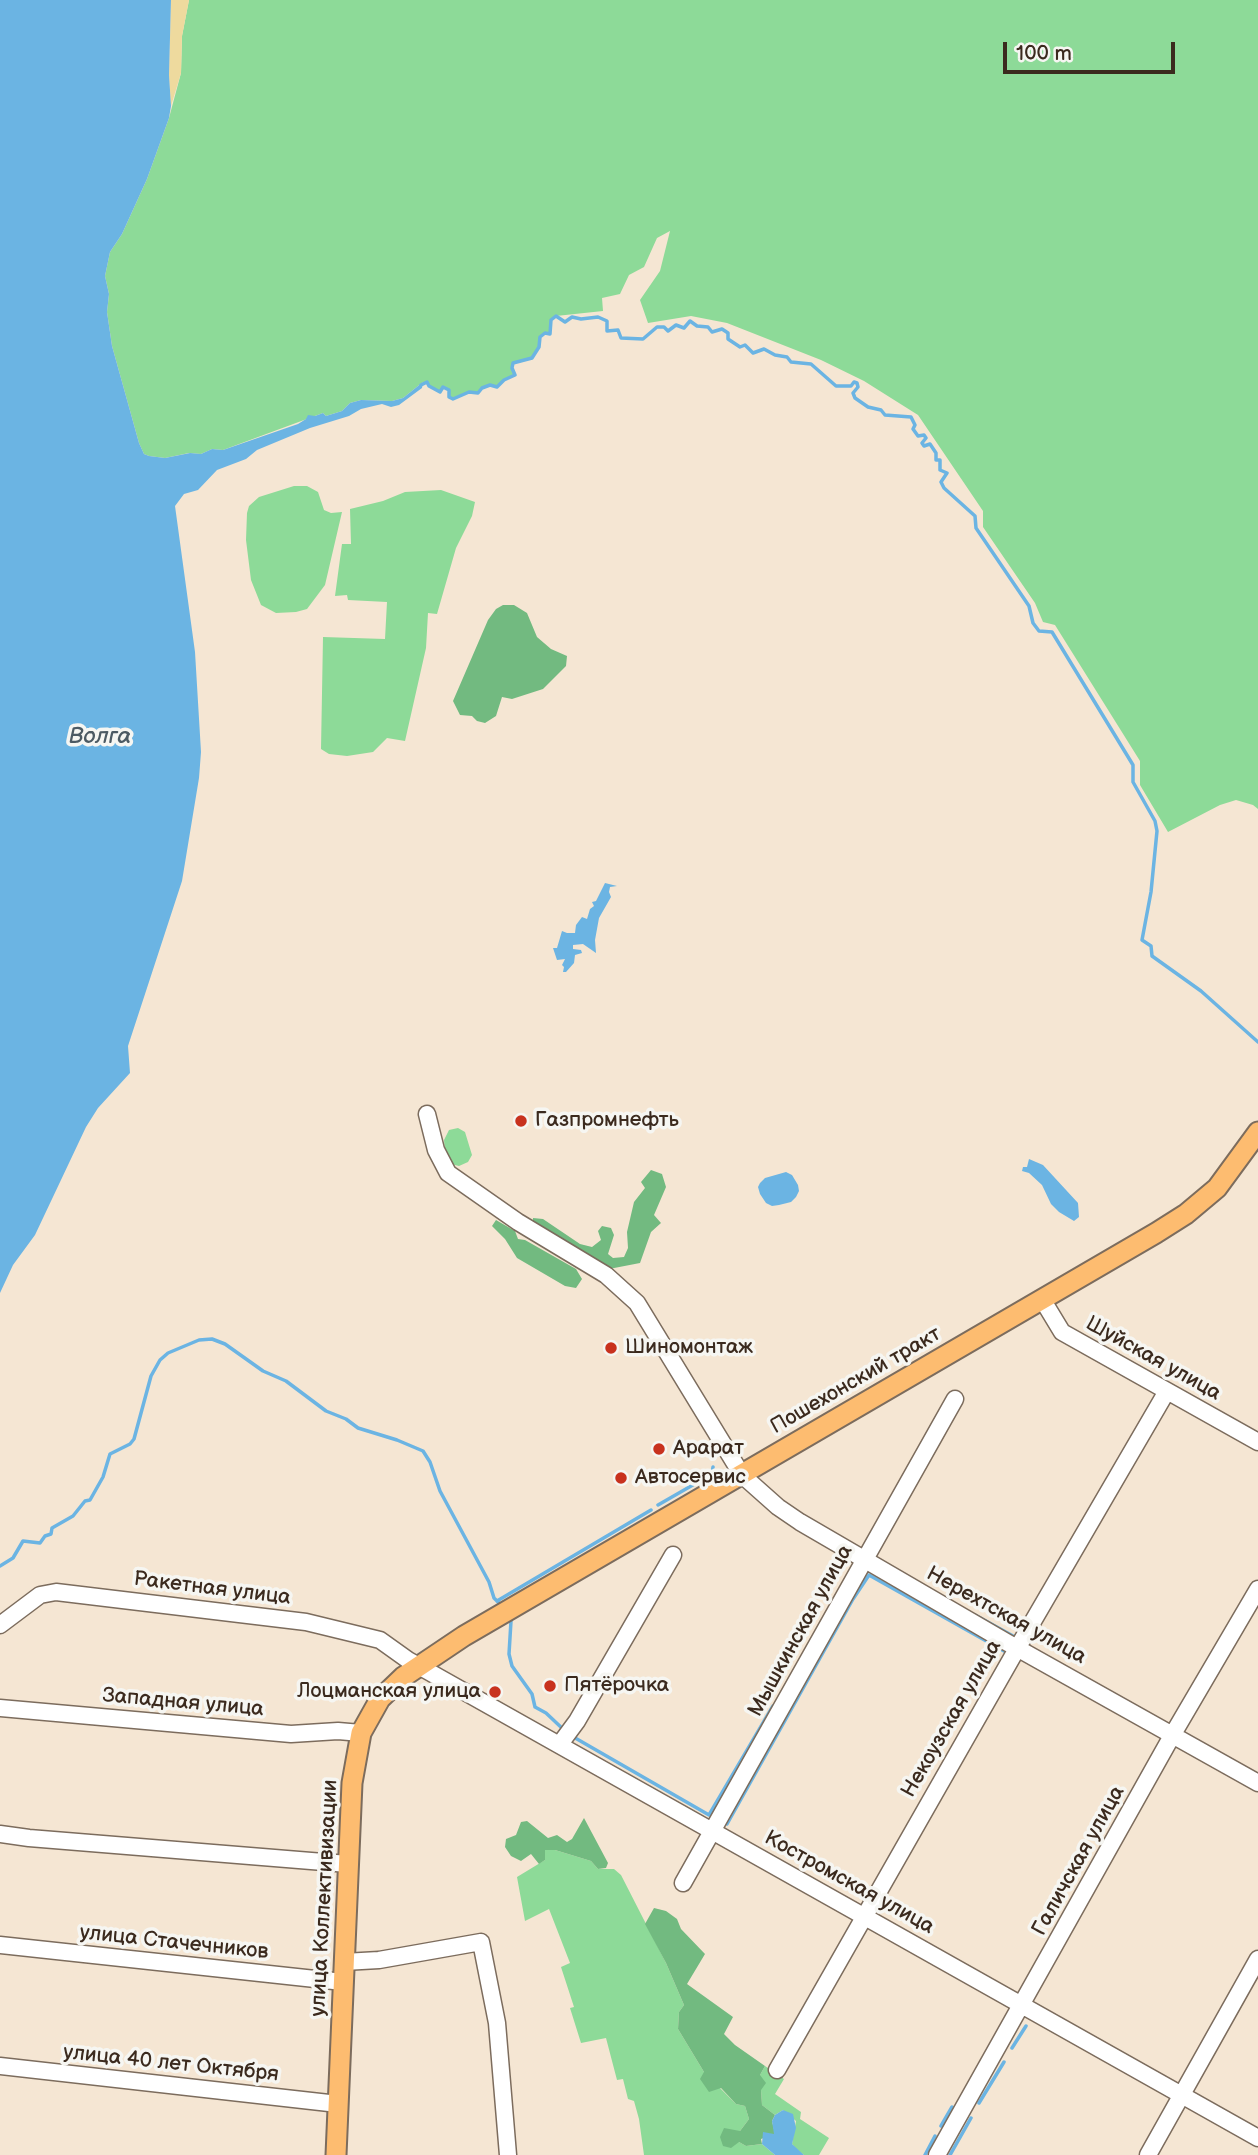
<!DOCTYPE html>
<html>
<head>
<meta charset="utf-8">
<style>
	body { margin:0 }
	#map { position:relative; width:1258px; height:2155px; overflow:hidden; background:#f5e6d3; font-family:"Balsamiq Sans",sans-serif }
	canvas { display:block }
	.scale { position:absolute; left:1003px; top:42px; width:172px; height:32px; box-sizing:border-box; border:4px solid #3b2a1e; border-top:0; padding-left:9px; font-size:21px; line-height:24px; white-space:nowrap; color:#3b2a1e; -webkit-text-stroke:5px #f6f6f2; paint-order:stroke }
</style>
</head>
<body>
<div id="map">
<canvas width="1258" height="2155"></canvas>
<div class="scale">100 m</div>
</div>
<script>
const context = document.querySelector('canvas').getContext('2d');
context.lineJoin = 'round';
function fillPath(path, color) { context.fillStyle = color; context.fill(path, 'evenodd'); }
const poly = rows => new Path2D(rows.map(r => 'M' + r).join(''));
function stroke(path, color, width, dash) { context.strokeStyle = color; context.lineWidth = width; context.lineCap = dash ? 'butt' : 'round'; context.setLineDash(dash || []); context.stroke(path); }
function label(font, color, halo, rows, align = 'center') {
  context.font = font + ' "Balsamiq Sans",sans-serif'; context.lineWidth = 7; context.setLineDash([]); context.textBaseline = 'middle'; context.strokeStyle = halo; context.fillStyle = color; for (const [text, x, y, turn = 0] of rows) {
    context.save(); context.translate(x, y); context.rotate((+turn || 0) * Math.PI / 180); context.textAlign = isNaN(turn) ? turn : align; if (halo) context.strokeText(text, 0, 0); context.fillText(text, 0, 0); context.restore();
  }
}
fillPath(poly([
	[189,0,1258,0,1258,809,1253,805,1236,800,1220,805,1168,832,1140,785,1140,761,1055,625,1043,622,1035,603,983,527,983,511,918,415,864,381,821,360,727,323,691,316,648,323,640,300,660,271,670,231,657,238,644,267,629,275,620,294,602,298,603,311,556,316,551,320,550,334,545,333,540,337,539,347,532,358,514,364,512,368,515,375,504,380,497,387,490,385,482,388,478,393,469,392,453,399,449,397,449,390,443,387,440,392,429,386,427,382,423,382,403,398,392,401,361,400,350,403,342,411,326,416,323,413,223,450,212,449,201,454,189,453,165,458,149,456,144,454,139,443,112,346,107,312,109,294,105,276,110,252,122,234,147,179,169,118,181,73,182,36],
	[294,486,307,486,318,492,324,510,331,513,342,512,325,585,307,609,296,612,276,613,261,605,251,580,246,540,247,513,249,506,259,497],
	[441,490,475,502,472,516,456,548,437,614,428,613,426,648,405,741,387,738,373,752,347,756,329,754,321,749,323,637,385,639,387,602,348,600,347,595,335,596,342,544,351,544,350,509,383,501,405,492],
	[458,1128,465,1132,472,1155,468,1162,459,1166,451,1164,445,1152,444,1140,449,1130],
	[545,1850,555,1850,591,1861,598,1869,614,1869,621,1875,666,1963,684,2005,679,2012,678,2029,704,2072,736,2104,745,2106,749,2119,740,2131,739,2142,746,2146,762,2144,775,2155,644,2155,639,2119,634,2101,628,2099,623,2079,617,2080,606,2038,581,2043,570,2008,574,2007,561,1967,570,1963,549,1909,525,1921,517,1877,545,1860],
	[765,2066,784,2079,775,2094,801,2112,800,2119,829,2138,819,2155,804,2155,796,2149,792,2144,796,2121,783,2110,775,2115,762,2105,760,2075]
]), '#8dda98');
fillPath(poly([
	[503,605,514,605,527,613,537,637,551,649,567,656,566,666,543,689,512,699,502,697,496,716,485,723,477,721,472,716,460,715,453,701,488,620,496,609],
	[651,1170,662,1174,666,1187,654,1215,661,1223,651,1232,640,1263,609,1269,533,1225,533,1218,543,1219,580,1244,592,1247,601,1240,598,1231,602,1226,611,1228,614,1235,608,1254,613,1258,624,1257,628,1248,627,1232,634,1202,645,1188,641,1182],
	[496,1220,515,1231,518,1239,525,1240,576,1269,582,1279,576,1288,565,1286,517,1258,505,1239,492,1226],
	[584,1818,608,1863,606,1868,598,1869,591,1861,555,1850,545,1850,545,1860,539,1864,531,1854,521,1861,511,1856,505,1847,506,1839,516,1835,521,1822,527,1821,548,1838,557,1835,567,1842,572,1839],
	[654,1908,666,1911,677,1919,681,1929,705,1954,687,1984,733,2017,724,2034,735,2045,765,2066,760,2075,766,2083,761,2090,762,2105,775,2115,772,2121,775,2134,761,2139,762,2144,746,2146,739,2142,731,2148,723,2146,720,2137,724,2128,740,2131,749,2119,745,2106,736,2104,721,2088,709,2092,700,2079,704,2072,678,2029,679,2012,684,2005,666,1963,645,1924]
]), '#72ba80');
fillPath(poly([
	[171,0,189,0,182,36,181,73,171,106,169,75]
]), '#eeda9e');
fillPath(poly([
	[0,0,171,0,169,75,171,106,169,118,147,179,122,234,110,252,105,276,109,294,107,312,112,346,139,443,144,454,149,456,165,458,190,453,201,454,212,449,223,450,298,424,306,419,308,415,315,416,323,413,326,416,342,411,350,403,361,400,392,401,403,398,423,382,422,388,399,405,391,407,382,404,361,409,349,416,310,428,257,450,246,459,217,470,198,490,184,494,175,506,195,652,201,752,199,778,182,881,128,1046,130,1073,98,1108,86,1127,35,1235,13,1265,0,1293],
	[605,883,617,886,610,887,609,892,611,897,599,918,595,940,596,953,583,944,573,945,573,949,581,950,582,953,575,955,574,963,566,972,563,972,564,967,562,965,565,959,557,960,553,948,557,948,562,931,567,933,575,933,576,925,582,917,587,919,590,909,594,906,592,902,596,901],
	[1029,1159,1043,1165,1078,1203,1079,1217,1074,1221,1059,1212,1051,1204,1042,1185,1029,1173,1022,1171,1023,1167,1027,1167],
	[786,1172,792,1175,798,1185,799,1191,796,1197,791,1202,779,1205,772,1206,766,1203,760,1194,758,1187,760,1183,765,1178],
	[783,2110,793,2114,796,2128,792,2144,804,2155,775,2155,762,2144,763,2132,774,2134,772,2121,775,2115]
]), '#6bb4e3');
stroke(poly([
	[421,385,427,382,429,386,440,392,443,387,449,390,449,397,453,399,469,392,478,393,482,388,490,385,497,387,504,380,515,375,512,368,513,363,532,358,539,347,540,337,545,333,550,334,551,320,556,316,565,322,572,317,581,319,598,317,607,321,607,331,618,330,621,338,643,339,657,327,664,327,668,331,676,325,684,328,690,321,697,326,708,327,712,332,722,329,728,333,728,339,740,347,745,345,753,353,764,349,775,355,787,357,791,362,811,364,836,386,851,386,854,382,857,383,858,387,853,393,855,398,868,407,881,410,885,415,911,417,915,425,913,429,918,436,924,435,926,438,922,443,924,446,930,444,936,453,936,460,940,460,940,470,947,473,941,482,944,488,975,516,976,528,1029,606,1033,623,1039,631,1052,632,1133,765,1133,782,1155,821,1157,831,1151,892,1142,940,1151,946,1152,956,1201,991,1258,1042],
	[658,1505,712,1474,713,1467],
	[0,1566,13,1558,23,1541,40,1543,45,1536,51,1534,52,1528,73,1516,85,1501,90,1500,103,1477,110,1454,130,1444,134,1439,151,1376,160,1360,168,1353,199,1340,212,1339,225,1344,263,1371,286,1381,326,1411,346,1419,358,1428,397,1440,423,1451,430,1462,440,1491,489,1582,494,1598,499,1603],
	[497,1601,651,1510],
	[975,1615,1013,1636],
	[511,1621,509,1654,512,1666,532,1694,535,1707,546,1713,564,1730],
	[570,1735,709,1815,773,1706],
	[727,1824,853,1599,869,1575,1004,1651],
	[1012,2048,1026,2026],
	[979,2103,1004,2062],
	[941,2126,952,2107],
	[925,2155,935,2136],
	[950,2155,971,2118]
]), '#6bb4e3', 3.5);
const minor = poly([
	[427,1114,436,1150,448,1173,518,1222,606,1275,637,1303,742,1475,778,1507,800,1522,1008,1643,1258,1783],
	[1042,1299,1062,1332,1258,1442],
	[0,1625,40,1595,56,1592,306,1622,380,1640,408,1660,1258,2138],
	[0,1708,291,1734,338,1731,361,1733],
	[560,1744,577,1721,673,1555],
	[0,1834,29,1838,348,1864],
	[683,1883,955,1399],
	[0,1945,343,1982],
	[344,1962,379,1960,481,1942,497,2023,508,2155],
	[0,2066,338,2104],
	[777,2070,1018,1647,1167,1391],
	[937,2155,1173,1734,1258,1589],
	[1148,2155,1258,1959]
]);
const major = poly([
	[336,2155,352,1783,361,1733,380,1699,403,1677,464,1636,1156,1233,1186,1214,1217,1188,1258,1132]
]);
stroke(minor, '#7c6c5d', 19);
stroke(major, '#7c6c5d', 23);
stroke(minor, '#fff', 16);
stroke(major, '#fdbc70', 19);
for (const [x, y, r, color] of [
	[521,1121,7,"#c8321e"],
	[611,1348,7,"#c8321e"],
	[659,1449,7,"#c8321e"],
	[621,1478,7,"#c8321e"],
	[550,1686,7,"#c8321e"],
	[495,1692,7,"#c8321e"]
]) { const dot = new Path2D(); dot.arc(x, y, r, 0, 2 * Math.PI); context.fillStyle = color; context.fill(dot); stroke(dot, '#f6f6f2', 2.5); }
label('21px', '#3b2a1e', '#f6f6f2', [
	["Газпромнефть",535,1121],
	["Шиномонтаж",625,1348],
	["Арарат",673,1449],
	["Автосервис",635,1478],
	["Пятёрочка",564,1686],
	["Лоцманская улица",481,1692,"right"]
], 'left');
label('21px', '#3b2a1e', '#f6f6f2', [
	["Шуйская улица",1153,1359,29],
	["Пошехонский тракт",856,1381,-30],
	["Ракетная улица",212,1589,7],
	["Нерехтская улица",1006,1616,29],
	["Мышкинская улица",801,1631,-61],
	["Западная улица",183,1703,5],
	["Некоузская улица",952,1719,-60],
	["Галичская улица",1079,1861,-61],
	["Костромская улица",849,1883,29],
	["улица Коллективизации",325,1898,-87],
	["улица Стачечников",174,1943,6],
	["улица 40 лет Октября",171,2064,6]
]);
label('italic 23px', '#4c5a63', '#f6f6f2', [
	["Волга",100,737]
]);
</script>
</body>
</html>
